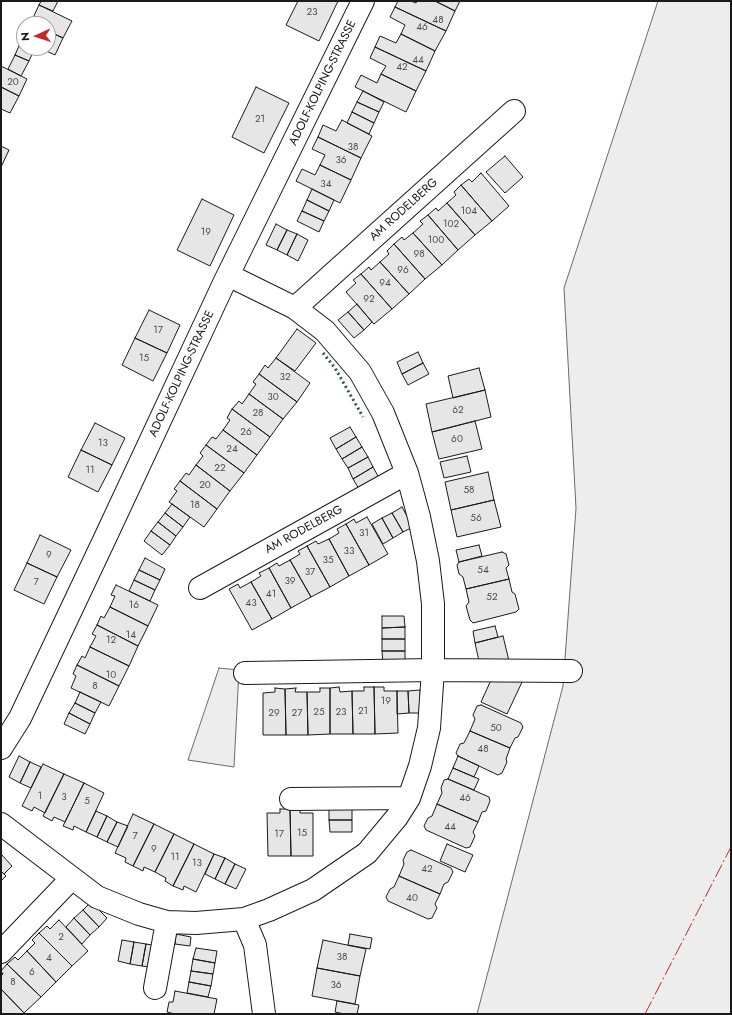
<!DOCTYPE html>
<html>
<head>
<meta charset="utf-8">
<style>
	body { margin:0 }
	#map { position:relative; width:732px; height:1015px; overflow:hidden; background:#fff; font-family:Jost,sans-serif }
	canvas { display:block }
	.frame { position:absolute; inset:0; border:2px solid #1a1a1a; pointer-events:none }
	.north { position:absolute; left:16px; top:16px; width:40px; height:40px; box-sizing:border-box; background:#fff; border:1px solid #a3a3a3; border-radius:50%; rotate:267deg; font-size:11px; font-weight:700; line-height:16px; text-align:center; color:#1a1a1a }
	.north::after { content:''; display:block; margin:auto; width:14px; height:18px; background:#c62828; clip-path:polygon(50% 0,100% 100%,50% 72%,0 100%) }
</style>
</head>
<body>
<div id="map">
<canvas width="732" height="1015"></canvas>
<div class="frame"></div>
<div class="north">N</div>
</div>
<script>
const context = document.querySelector('canvas').getContext('2d');
context.lineJoin = 'round';
function fillPath(path, color) { context.fillStyle = color; context.fill(path, 'evenodd'); }
const poly = rows => new Path2D(rows.map(r => 'M' + r).join(''));
function stroke(path, color, width, dash) { context.strokeStyle = color; context.lineWidth = width; context.lineCap = dash ? 'butt' : 'round'; context.setLineDash(dash || []); context.stroke(path); }
function label(font, color, halo, rows, align = 'center') {
  context.font = font + ' Jost,sans-serif'; context.lineWidth = 3; context.setLineDash([]); context.textBaseline = 'middle'; context.strokeStyle = halo; context.fillStyle = color; for (const [text, x, y, turn = 0] of rows) {
    context.save(); context.translate(x, y); context.rotate((+turn || 0) * Math.PI / 180); context.textAlign = isNaN(turn) ? turn : align; if (halo) context.strokeText(text, 0, 0); context.fillText(text, 0, 0); context.restore();
  }
}
const green = poly([
	[658,1,731,1,731,1014,477,1014,563,686,576,508,564,288,658,1],
	[219,668,239,670,234,767,188,760,219,668]
]);
fillPath(green, '#ededed');
stroke(green, '#6a6a6a', 1);
const building = poly([
	[41,1,58,1,53,11,39,5,41,1],
	[298,1,338,1,319,41,286,25,298,1],
	[398,1,411,1,416,3,417,1,435,1,455,11,446,31,395,7,398,1],
	[435,1,460,1,455,11,435,1],
	[39,5,72,21,63,38,48,31,48,24,34,24,31,22,39,5],
	[395,7,446,31,435,51,401,34,405,25,390,17,395,7],
	[48,31,63,38,55,55,40,48,48,48,48,31],
	[401,34,435,51,426,71,375,47,380,36,396,43,401,34],
	[22,39,24,40,24,48,35,48,29,61,15,55,22,39],
	[375,47,426,71,416,91,381,74,386,66,370,58,375,47],
	[15,55,29,61,21,76,8,69,15,55],
	[1,66,27,79,19,96,1,87,1,66],
	[381,74,416,91,406,112,355,87,361,75,377,83,381,74],
	[1,87,19,96,10,113,1,109,1,87],
	[256,87,289,103,264,153,232,137,256,87],
	[363,91,384,102,379,112,357,102,363,91],
	[357,102,379,112,374,123,352,112,357,102],
	[352,112,374,123,369,134,347,123,352,112],
	[342,120,372,136,361,158,318,137,323,125,336,131,342,120],
	[318,137,361,158,351,180,320,165,325,155,312,149,318,137],
	[1,146,9,150,1,167,1,146],
	[505,156,523,177,505,193,486,172,505,156],
	[320,165,351,180,340,203,296,181,302,169,315,175,320,165],
	[481,173,509,206,492,221,461,185,469,179,472,182,481,173],
	[461,185,492,221,475,235,447,203,456,195,454,192,461,185],
	[312,189,334,200,329,211,307,200,312,189],
	[202,199,234,215,210,266,177,250,202,199],
	[307,200,329,211,324,221,302,211,307,200],
	[447,203,475,235,458,250,428,215,436,208,438,211,447,203],
	[302,211,324,221,319,232,297,221,302,211],
	[428,215,458,250,442,265,413,233,423,224,420,221,428,215],
	[276,224,287,230,277,250,266,245,276,224],
	[287,230,297,234,287,255,277,250,287,230],
	[413,233,442,265,425,279,394,244,402,237,404,240,413,233],
	[297,234,308,240,298,261,287,255,297,234],
	[394,244,425,279,409,294,380,262,389,254,387,251,394,244],
	[380,262,409,294,392,309,361,274,369,267,371,270,380,262],
	[361,274,392,309,374,324,346,292,356,283,353,280,361,274],
	[357,304,372,322,364,330,348,312,357,304],
	[149,310,180,325,167,353,135,338,149,310],
	[348,312,364,330,354,338,338,320,348,312],
	[297,329,316,343,295,371,276,358,297,329],
	[135,338,167,353,153,381,122,365,135,338],
	[418,352,423,363,402,374,397,362,418,352],
	[276,358,310,383,297,402,259,374,265,365,268,368,276,358],
	[423,363,429,374,408,385,402,374,423,363],
	[479,368,485,390,453,398,448,376,479,368],
	[259,374,297,402,283,419,249,394,256,384,253,382,259,374],
	[485,390,491,417,432,432,426,404,485,390],
	[249,394,283,419,270,437,232,409,239,401,242,404,249,394],
	[232,409,270,437,257,455,223,430,230,420,227,418,232,409],
	[475,421,482,449,439,459,432,432,475,421],
	[95,423,125,438,112,465,81,450,95,423],
	[350,427,356,437,336,449,330,438,350,427],
	[223,430,257,455,244,473,206,445,212,437,216,439,223,430],
	[356,437,362,447,342,459,336,449,356,437],
	[206,445,244,473,230,491,196,465,203,456,200,453,206,445],
	[362,447,368,457,348,468,342,459,362,447],
	[81,450,112,465,98,492,68,477,81,450],
	[467,456,471,472,444,478,440,462,467,456],
	[368,457,373,467,353,479,348,468,368,457],
	[196,465,230,491,217,509,180,481,186,473,189,475,196,465],
	[373,467,379,478,359,489,353,479,373,467],
	[488,472,494,500,451,510,445,482,488,472],
	[180,481,217,509,204,527,169,502,177,491,174,489,180,481],
	[494,500,501,527,457,537,451,510,494,500],
	[172,504,190,517,183,527,165,513,172,504],
	[402,507,413,527,403,532,392,513,402,507],
	[165,513,183,527,176,536,158,522,165,513],
	[392,513,403,532,393,538,382,518,392,513],
	[367,517,388,554,369,565,346,524,354,519,356,523,367,517],
	[382,518,393,538,383,544,372,524,382,518],
	[158,522,176,536,170,545,151,531,158,522],
	[346,524,369,565,349,576,329,539,339,533,337,529,346,524],
	[151,531,170,545,162,555,144,541,151,531],
	[40,535,71,550,57,577,27,563,40,535],
	[329,539,349,576,330,587,307,546,316,541,318,544,329,539],
	[479,545,482,556,459,562,456,550,479,545],
	[307,546,330,587,311,597,290,560,300,554,298,551,307,546],
	[502,552,506,554,509,565,506,568,509,579,466,589,463,577,459,574,457,565,459,562,502,552],
	[145,558,165,569,160,580,139,570,145,558],
	[290,560,311,597,291,608,269,568,277,563,279,566,290,560],
	[27,563,57,577,44,604,14,590,27,563],
	[269,568,291,608,272,619,251,582,261,576,259,573,269,568],
	[139,570,160,580,155,590,134,580,139,570],
	[509,579,512,592,515,594,519,609,516,612,473,623,470,620,466,606,469,602,466,589,509,579],
	[134,580,155,590,150,601,129,591,134,580],
	[251,582,272,619,252,630,229,589,238,584,240,588,251,582],
	[116,585,158,605,148,626,110,607,115,596,111,595,116,585],
	[110,607,148,626,138,646,97,625,101,616,104,618,110,607],
	[382,616,404,616,405,627,382,628,382,616],
	[97,625,138,646,129,666,90,647,96,636,92,634,97,625],
	[495,626,498,637,475,643,473,631,495,626],
	[405,627,405,639,382,639,382,628,405,627],
	[503,636,509,661,479,661,475,643,503,636],
	[382,639,405,639,405,651,382,651,382,639],
	[90,647,129,666,119,686,77,665,82,656,85,658,90,647],
	[382,651,405,651,405,662,383,663,382,651],
	[77,665,119,686,109,706,71,688,76,676,73,674,77,665],
	[491,680,523,680,507,714,481,702,491,680],
	[339,687,340,692,352,691,353,734,330,734,330,688,339,687],
	[364,687,374,687,375,734,353,734,352,691,364,691,364,687],
	[374,687,384,687,384,691,397,691,398,733,375,734,374,687],
	[275,688,285,689,286,735,263,735,263,693,275,692,275,688],
	[296,688,295,692,307,692,308,735,286,735,285,689,296,688],
	[320,688,330,688,330,734,308,735,307,692,320,692,320,688],
	[420,690,421,713,409,713,408,691,420,690],
	[397,691,408,691,409,713,397,714,397,691],
	[80,692,101,702,95,713,75,703,80,692],
	[75,703,95,713,90,724,69,713,75,703],
	[481,705,521,723,523,727,518,737,515,738,510,748,470,731,475,719,473,715,477,706,481,705],
	[69,713,90,724,85,734,64,724,69,713],
	[470,731,510,748,506,759,507,762,502,773,498,775,458,756,456,753,460,744,464,743,470,731],
	[19,756,30,762,20,783,9,777,19,756],
	[458,756,479,766,474,777,453,768,458,756],
	[30,762,41,767,31,788,20,783,30,762],
	[43,764,64,774,45,813,34,807,32,811,22,806,43,764],
	[453,768,479,779,474,790,448,779,453,768],
	[64,774,84,783,65,822,54,817,52,821,43,816,64,774],
	[448,779,489,797,490,801,486,811,482,812,478,822,437,804,442,793,441,788,444,780,448,779],
	[84,783,104,793,86,832,74,826,73,830,63,826,84,783],
	[437,804,478,822,473,832,475,836,470,847,466,848,426,830,424,826,428,818,432,816,437,804],
	[329,808,352,808,352,820,329,820,329,808],
	[280,809,290,809,291,856,268,856,267,813,280,813,280,809],
	[290,809,300,809,300,813,313,813,313,856,291,856,290,809],
	[96,811,107,816,97,837,86,832,96,811],
	[133,814,154,824,133,866,125,862,126,858,115,853,133,814],
	[107,816,117,822,107,842,97,837,107,816],
	[329,820,352,820,352,832,330,832,329,820],
	[117,822,128,826,118,847,107,842,117,822],
	[154,824,174,834,155,872,144,867,143,871,133,866,154,824],
	[174,834,194,844,173,886,165,881,166,878,155,872,174,834],
	[194,844,214,854,196,892,184,886,183,890,173,886,194,844],
	[447,844,473,855,465,872,440,861,447,844],
	[411,850,451,868,453,872,448,882,444,884,440,894,399,876,404,864,403,860,407,852,411,850],
	[1,854,12,866,4,874,1,871,1,854],
	[214,854,225,858,215,879,205,874,214,854],
	[225,858,235,864,225,884,215,879,225,858],
	[235,864,246,869,236,889,225,884,235,864],
	[1,871,6,876,1,881,1,871],
	[399,876,440,894,435,904,437,908,432,918,428,919,388,901,386,897,390,889,394,887,399,876],
	[91,902,107,918,99,927,83,910,91,902],
	[83,910,99,927,90,935,74,918,83,910],
	[74,918,90,935,82,944,66,927,74,918],
	[59,920,88,951,72,966,39,933,47,926,50,929,59,920],
	[39,933,72,966,56,982,27,951,35,943,32,940,39,933],
	[176,934,191,937,190,946,175,944,176,934],
	[350,934,372,938,370,949,348,945,350,934],
	[122,940,134,942,130,964,118,961,122,940],
	[323,940,366,949,360,976,317,968,323,940],
	[134,942,146,944,142,966,130,964,134,942],
	[146,944,158,946,154,968,142,966,146,944],
	[196,948,217,951,215,963,193,959,196,948],
	[27,951,56,982,41,997,7,964,15,957,18,960,27,951],
	[193,959,215,963,213,974,191,971,193,959],
	[7,964,41,997,24,1013,1,989,1,976,3,974,1,971,7,964],
	[317,968,360,976,355,1004,312,996,317,968],
	[191,971,213,974,211,986,189,982,191,971],
	[189,982,211,986,208,997,187,993,189,982],
	[1,989,24,1013,23,1014,1,1014,1,989],
	[175,991,217,999,214,1014,175,1014,167,1012,169,1002,173,1002,175,991],
	[337,1001,359,1005,357,1014,344,1014,335,1012,337,1001]
]);
fillPath(building, '#e6e6e6');
stroke(building, '#1a1a1a', 1);
const minor = poly([
	[295,308,514,111],
	[200,588,407,473],
	[245,673,433,670,571,671],
	[1,748,20,718,107,534,225,281,363,1],
	[291,799,409,798],
	[1,824,97,897,139,914,167,922,196,923,244,919,269,910,313,890,367,853,397,817,409,798,420,766,429,728,433,670,433,604,428,561,419,517,407,473,383,413,360,372,325,331,295,308,228,275],
	[244,919,255,945,264,1014],
	[1,952,72,878],
	[155,988,167,922]
]);
stroke(minor, '#1a1a1a', 24);
stroke(minor, '#fff', 22);
stroke(poly([
	[323,353,335,368,363,417]
]), '#2b5a34', 3, [2, 3]);
stroke(poly([
	[645,1014,731,847]
]), '#c62828', 1, [14, 3, 2, 3]);
label('10px', '#4d4d4d', null, [
	["23",312,13],
	["48",438,21],
	["46",422,28],
	["44",418,61],
	["42",402,68],
	["20",13,83],
	["21",260,120],
	["38",353,148],
	["36",341,161],
	["34",326,185],
	["104",469,212],
	["102",451,225],
	["19",206,233],
	["100",436,241],
	["98",419,255],
	["96",403,271],
	["94",385,284],
	["92",369,300],
	["17",158,331],
	["15",144,359],
	["32",285,378],
	["30",273,398],
	["62",458,411],
	["28",258,414],
	["26",246,433],
	["60",457,440],
	["13",103,444],
	["24",232,450],
	["22",220,469],
	["11",90,471],
	["20",205,486],
	["58",469,491],
	["18",195,506],
	["56",476,519],
	["31",364,534],
	["33",349,552],
	["9",49,556],
	["35",328,561],
	["54",483,571],
	["37",310,573],
	["39",290,582],
	["7",36,583],
	["41",271,595],
	["52",492,598],
	["43",251,604],
	["16",134,606],
	["14",131,636],
	["12",111,641],
	["10",111,676],
	["8",95,687],
	["19",386,702],
	["21",363,712],
	["25",319,713],
	["23",341,713],
	["29",274,714],
	["27",297,714],
	["50",496,729],
	["48",483,750],
	["1",40,797],
	["3",64,798],
	["46",465,799],
	["5",87,802],
	["44",450,828],
	["15",302,834],
	["17",279,835],
	["7",135,837],
	["9",154,850],
	["11",175,858],
	["13",197,864],
	["42",427,870],
	["40",412,899],
	["2",61,938],
	["38",342,958],
	["4",49,959],
	["6",32,973],
	["8",13,983],
	["36",336,986]
]);
label('12px', '#1a1a1a', '#fff', [
	["ADOLF-KOLPING-STRASSE",323,83,-64],
	["AM RODELBERG",404,210,-42],
	["ADOLF-KOLPING-STRASSE",182,374,-65],
	["AM RODELBERG",304,530,-29]
]);
</script>
</body>
</html>
